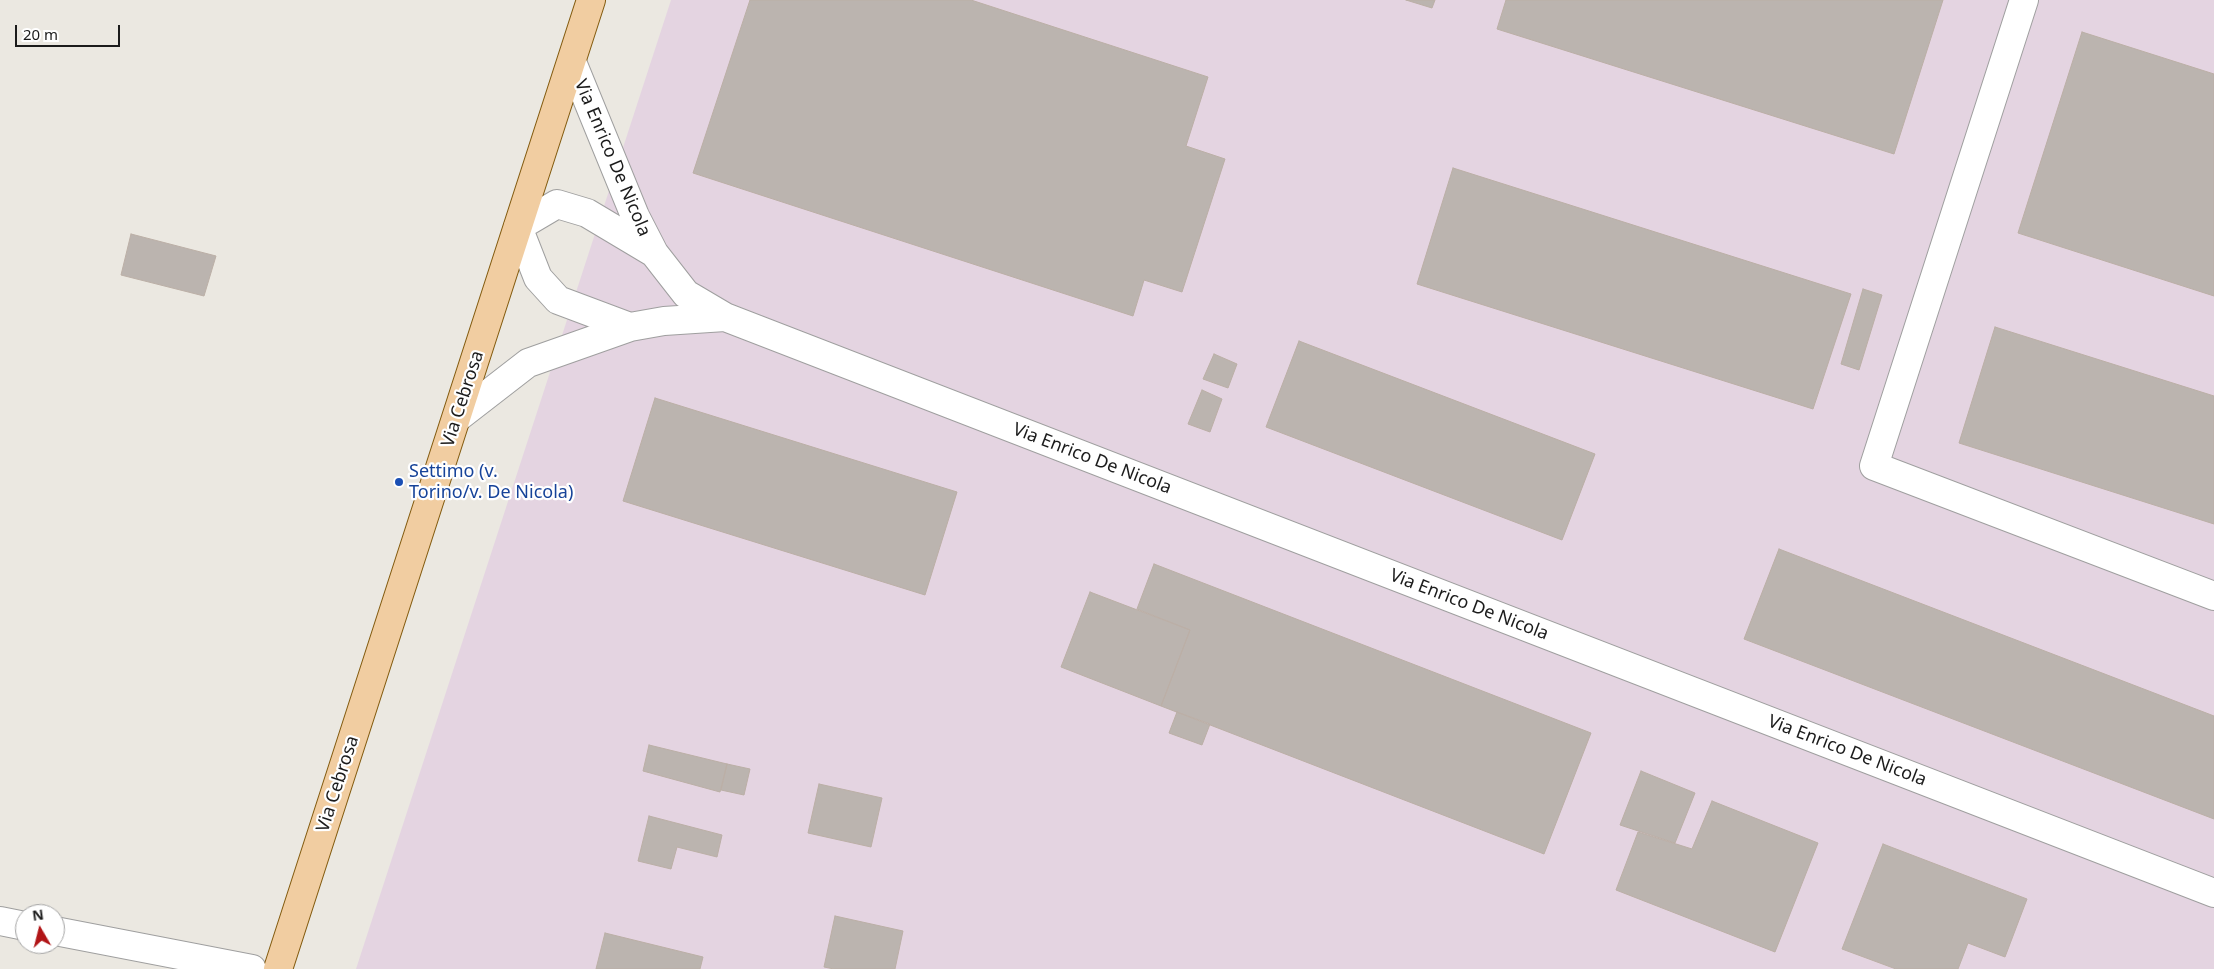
<!DOCTYPE html>
<html>
<head>
<meta charset="utf-8">
<style>
	body { margin:0 }
	#map { position:relative; width:2214px; height:969px; overflow:hidden; background:#ebe8e1; font-family:"Noto Sans",sans-serif }
	canvas { display:block }
	.north { position:absolute; left:15px; top:904px; width:50px; height:50px; box-sizing:border-box; background:#fff; border:1px solid #a4a4a4; border-radius:50%; rotate:352deg; font-size:14px; font-weight:700; line-height:20px; text-align:center; color:#1b1b1b }
	.north::after { content:''; display:block; margin:auto; width:18px; height:22px; background:#b11517; clip-path:polygon(50% 0,100% 100%,50% 72%,0 100%) }
	.scale { position:absolute; left:15px; top:25px; width:105px; height:22px; box-sizing:border-box; border:2px solid #1b1b1b; border-top:0; padding-left:6px; font-size:15px; line-height:18px; white-space:nowrap; color:#1b1b1b; -webkit-text-stroke:4px #fff; paint-order:stroke }
</style>
</head>
<body>
<div id="map">
<canvas width="2214" height="969"></canvas>
<div class="north">N</div>
<div class="scale">20 m</div>
</div>
<script>
const context = document.querySelector('canvas').getContext('2d');
context.lineJoin = 'round';
function fillPath(path, color) { context.fillStyle = color; context.fill(path, 'evenodd'); }
const poly = rows => new Path2D(rows.map(r => 'M' + r).join(''));
function stroke(path, color, width, dash) { context.strokeStyle = color; context.lineWidth = width; context.lineCap = dash ? 'butt' : 'round'; context.setLineDash(dash || []); context.stroke(path); }
function label(font, color, halo, rows, align = 'center') {
  context.font = font + ' "Noto Sans",sans-serif'; context.lineWidth = 4.5; context.setLineDash([]); context.textBaseline = 'middle'; context.strokeStyle = halo; context.fillStyle = color; for (const [text, x, y, turn = 0] of rows) {
    context.save(); context.translate(x, y); context.rotate((+turn || 0) * Math.PI / 180); context.textAlign = isNaN(turn) ? turn : align; if (halo) context.strokeText(text, 0, 0); context.fillText(text, 0, 0); context.restore();
  }
}
fillPath(poly([
	[671,0,2214,0,2214,969,356,969]
]), '#e4d4e1');
const building = poly([
	[750,0,971,0,1208,77,1186,146,1225,159,1182,292,1144,280,1133,316,693,173,750,0],
	[1406,0,1435,0,1432,8,1406,0],
	[1506,0,1943,0,1894,154,1497,29,1506,0],
	[2082,32,2214,74,2214,296,2018,233,2082,32],
	[1453,168,1851,294,1813,409,1417,284,1453,168],
	[131,234,216,256,204,296,121,275,131,234],
	[1863,289,1882,295,1859,370,1841,364,1863,289],
	[1995,327,2214,396,2214,524,1959,443,1995,327],
	[1299,341,1595,454,1562,540,1266,427,1299,341],
	[1214,354,1237,364,1228,388,1203,379,1214,354],
	[1202,390,1222,399,1210,432,1188,424,1202,390],
	[655,398,957,492,925,595,623,501,655,398],
	[1779,549,2214,716,2214,819,1744,639,1779,549],
	[1154,564,1591,733,1544,854,1161,706,1190,630,1137,609,1154,564],
	[1090,592,1190,630,1161,706,1061,667,1090,592],
	[1177,712,1210,724,1202,745,1169,733,1177,712],
	[649,745,727,764,720,792,643,771,649,745],
	[727,764,750,769,744,795,721,790,727,764],
	[1641,771,1695,793,1675,843,1620,825,1641,771],
	[819,784,882,798,871,847,808,833,819,784],
	[1712,801,1818,843,1775,952,1616,890,1638,832,1692,849,1712,801],
	[649,816,722,835,717,857,677,847,671,869,638,861,649,816],
	[1883,844,2027,899,2005,957,1968,943,1958,969,1896,969,1842,949,1883,844],
	[835,916,903,931,895,969,834,969,824,967,835,916],
	[605,933,703,957,700,969,596,969,605,933]
]);
fillPath(building, '#bbb4af');
stroke(building, '#bbafa6', 1);
const minor = poly([
	[2024,0,1874,466,2214,596],
	[572,62,635,216,654,253,686,294,725,317,2214,893],
	[630,327,558,300,538,278,518,227,557,204,587,213,654,253],
	[457,418,528,363,630,327,664,321,725,317],
	[0,921,25,926],
	[55,931,252,969]
]);
const major = poly([
	[278,969,591,0]
]);
stroke(minor, '#9f9f9f', 30);
stroke(major, '#835b0f', 30);
stroke(minor, '#fff', 28);
stroke(major, '#f1cda1', 28);
for (const [x, y, r, color] of [
	[399,482,5,"#1a4fb4"]
]) { const dot = new Path2D(); dot.arc(x, y, r, 0, 2 * Math.PI); context.fillStyle = color; context.fill(dot); stroke(dot, '#fff', 2); }
label('18px', '#1b1b1b', '#fff', [
	["Via Enrico De Nicola",612,158,67],
	["Via Cebrosa",463,399,-72],
	["Via Enrico De Nicola",1092,459,21],
	["Via Enrico De Nicola",1469,605,21],
	["Via Enrico De Nicola",1847,751,21],
	["Via Cebrosa",338,784,-72]
]);
label('18px', '#164399', '#fff', [
	["Settimo (v.",409,472],
	["Torino/v. De Nicola)",409,493]
], 'left');
</script>
</body>
</html>
